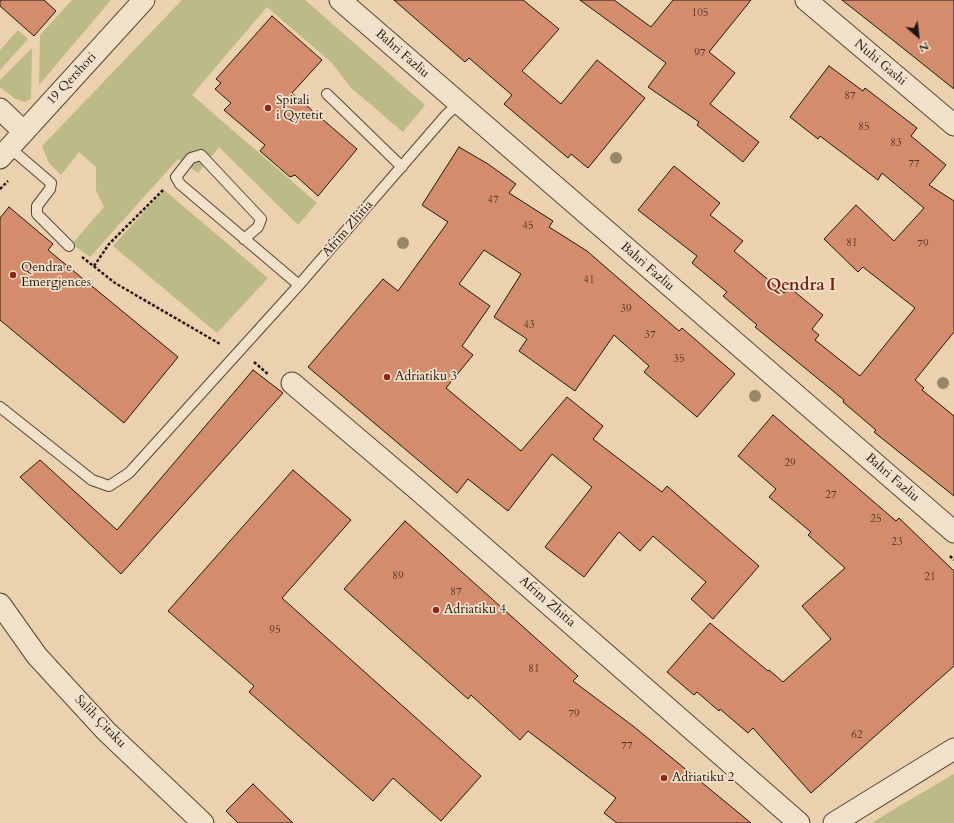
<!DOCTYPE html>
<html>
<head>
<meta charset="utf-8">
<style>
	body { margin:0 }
	#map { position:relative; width:954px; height:823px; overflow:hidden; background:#ebd1ad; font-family:Cardo,serif }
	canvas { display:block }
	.north { position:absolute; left:898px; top:16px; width:40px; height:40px; -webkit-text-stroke:3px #f2e1ca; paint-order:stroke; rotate:152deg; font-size:11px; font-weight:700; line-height:16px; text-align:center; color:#211711 }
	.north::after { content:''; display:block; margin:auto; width:14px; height:18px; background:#211711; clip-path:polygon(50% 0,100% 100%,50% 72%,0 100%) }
</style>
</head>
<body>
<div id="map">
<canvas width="954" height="823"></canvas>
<div class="north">N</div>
</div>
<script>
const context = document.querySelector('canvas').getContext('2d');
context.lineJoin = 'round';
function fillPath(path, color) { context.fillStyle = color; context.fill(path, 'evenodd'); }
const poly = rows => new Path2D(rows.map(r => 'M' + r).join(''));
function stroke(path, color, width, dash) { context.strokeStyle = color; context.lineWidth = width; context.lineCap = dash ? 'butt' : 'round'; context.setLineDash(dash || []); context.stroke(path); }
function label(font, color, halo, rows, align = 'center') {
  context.font = font + ' Cardo,serif'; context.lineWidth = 3.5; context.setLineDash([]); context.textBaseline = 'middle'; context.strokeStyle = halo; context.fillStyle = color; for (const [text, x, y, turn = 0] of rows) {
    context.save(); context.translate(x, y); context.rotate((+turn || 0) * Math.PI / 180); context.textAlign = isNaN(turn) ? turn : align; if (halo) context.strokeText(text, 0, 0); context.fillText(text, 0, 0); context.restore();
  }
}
fillPath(poly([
	[72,0,111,0,39,85,40,35],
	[182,0,305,0,425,105,403,132,351,88,332,63,267,7,192,95,317,203,298,225,219,147,198,173,178,159,90,257,72,244,104,207,96,190,96,167,79,152,61,175,49,163,42,146],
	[18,30,28,39,0,70,0,50],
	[32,48,31,99,25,102,15,99,0,87,0,80],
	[164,190,268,278,217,333,113,246],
	[954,774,954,823,872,823,891,811]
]), '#bcba86');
const building = poly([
	[0,0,44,0,56,11,34,36,0,6,0,0],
	[394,0,523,0,559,29,522,71,561,104,597,60,645,98,588,168,571,154,568,158,504,104,512,95,469,58,465,62,394,0],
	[580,0,614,0,651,27,673,0,751,0,709,52,735,73,710,104,759,142,743,162,697,125,699,122,648,87,666,63,580,0],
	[842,0,954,0,954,89,894,41,842,0],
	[272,16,322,60,292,93,357,149,318,196,295,175,290,177,260,151,265,145,224,110,231,103,215,89,221,83,216,79,272,16],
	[829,66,863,91,865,88,917,128,911,136,946,165,929,185,954,201,954,332,915,380,924,388,922,390,954,416,954,496,874,432,876,430,843,402,844,400,755,327,757,325,723,296,727,292,692,263,697,256,638,210,674,166,720,203,710,215,743,241,734,251,784,293,790,288,823,315,812,329,819,335,815,340,860,376,915,308,863,267,858,272,824,239,856,205,894,241,924,208,882,173,878,180,820,136,818,139,790,117,829,66],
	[459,147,488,164,516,184,509,193,553,221,549,227,587,251,679,331,682,328,735,374,697,417,644,372,649,366,614,335,575,391,519,351,527,339,494,317,521,274,484,250,459,284,490,306,462,346,473,355,446,388,521,451,567,397,603,426,593,439,662,492,667,486,759,566,713,619,691,599,706,582,653,536,640,551,619,532,584,577,545,547,592,487,552,454,508,511,468,479,457,493,308,367,383,279,398,291,448,222,422,205,459,147],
	[9,207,53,244,48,250,178,357,124,423,0,320,0,218,9,207],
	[253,370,283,393,121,574,20,477,40,460,117,530,253,370],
	[773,415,896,521,899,518,954,571,954,666,811,793,753,728,748,733,720,709,719,711,697,692,694,695,667,672,710,623,768,671,769,670,783,682,831,639,802,606,845,568,808,535,811,532,769,497,776,489,738,456,773,415],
	[293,470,351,520,282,598,481,776,441,821,393,778,373,801,249,692,254,686,168,611,293,470],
	[405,521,578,676,573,681,633,726,751,823,617,823,604,813,616,798,528,731,520,740,471,695,468,699,344,589,405,521],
	[253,784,293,823,238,823,226,811,253,784]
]);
fillPath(building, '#d38d6d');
stroke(building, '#211711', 1);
const service = poly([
	[327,94,402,167],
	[10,148,51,183,50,189,37,206,37,214,69,246],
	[244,239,258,227,261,219,201,155,191,158,176,177,180,184,299,285],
	[0,407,92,480,109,486,129,473,299,285,447,114,459,104]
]);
const minor = poly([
	[340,0,954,532],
	[806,0,954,125],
	[0,109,23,131],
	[0,158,144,0],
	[292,383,418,490,799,823],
	[0,604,37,656,106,731,203,823],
	[834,823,954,749]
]);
stroke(service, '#544638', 12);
stroke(minor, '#544638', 23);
stroke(poly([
	[0,189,8,181],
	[82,257,115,283,220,344],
	[94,266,109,244,163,190],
	[254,362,269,375],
	[950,556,954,560]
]), '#211711', 2.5, [3, 2]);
stroke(service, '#f2e1ca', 10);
stroke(minor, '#f2e1ca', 21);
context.fillStyle = '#96866a';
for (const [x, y] of [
	[616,158],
	[403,243],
	[943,383],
	[755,396]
]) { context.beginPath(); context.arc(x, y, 6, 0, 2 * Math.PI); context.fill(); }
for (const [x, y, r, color] of [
	[268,108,4,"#8f2418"],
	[13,275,4,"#8f2418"],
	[387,377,4,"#8f2418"],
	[436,610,4,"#8f2418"],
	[664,778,4,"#8f2418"]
]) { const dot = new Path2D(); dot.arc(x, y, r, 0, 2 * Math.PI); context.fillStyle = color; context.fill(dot); stroke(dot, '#f2e1ca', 1.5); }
label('11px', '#4e3428', null, [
	["105",700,13],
	["97",700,53],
	["87",850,96],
	["85",864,127],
	["83",896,143],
	["77",914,164],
	["47",493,200],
	["45",528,226],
	["81",852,243],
	["79",923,244],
	["41",589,280],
	["39",626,309],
	["43",529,325],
	["37",650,335],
	["35",679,359],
	["29",790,463],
	["27",831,495],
	["25",876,519],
	["23",897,542],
	["89",398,576],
	["21",930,577],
	["87",456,592],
	["95",275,630],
	["81",534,669],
	["79",574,714],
	["62",857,735],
	["77",627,746]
]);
label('13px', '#211711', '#f2e1ca', [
	["Bahri Fazliu",402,54,41],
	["Nuhi Gashi",880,63,40],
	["19 Qershori",72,79,-47],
	["Afrim Zhitia",348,229,-49],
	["Bahri Fazliu",647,267,41],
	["Bahri Fazliu",892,478,41],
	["Afrim Zhitia",547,602,41],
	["Salih Çitaku",100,722,46]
]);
label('13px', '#211711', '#f2e1ca', [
	["Spitali",276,101],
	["i Qytetit",276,116],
	["Qendra e",21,268],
	["Emergjences",21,283],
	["Adriatiku 3",395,377],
	["Adriatiku 4",444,610],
	["Adriatiku 2",672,778]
], 'left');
label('bold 17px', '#7a1f14', '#f2e1ca', [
	["Qendra I",801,286]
]);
</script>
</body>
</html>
